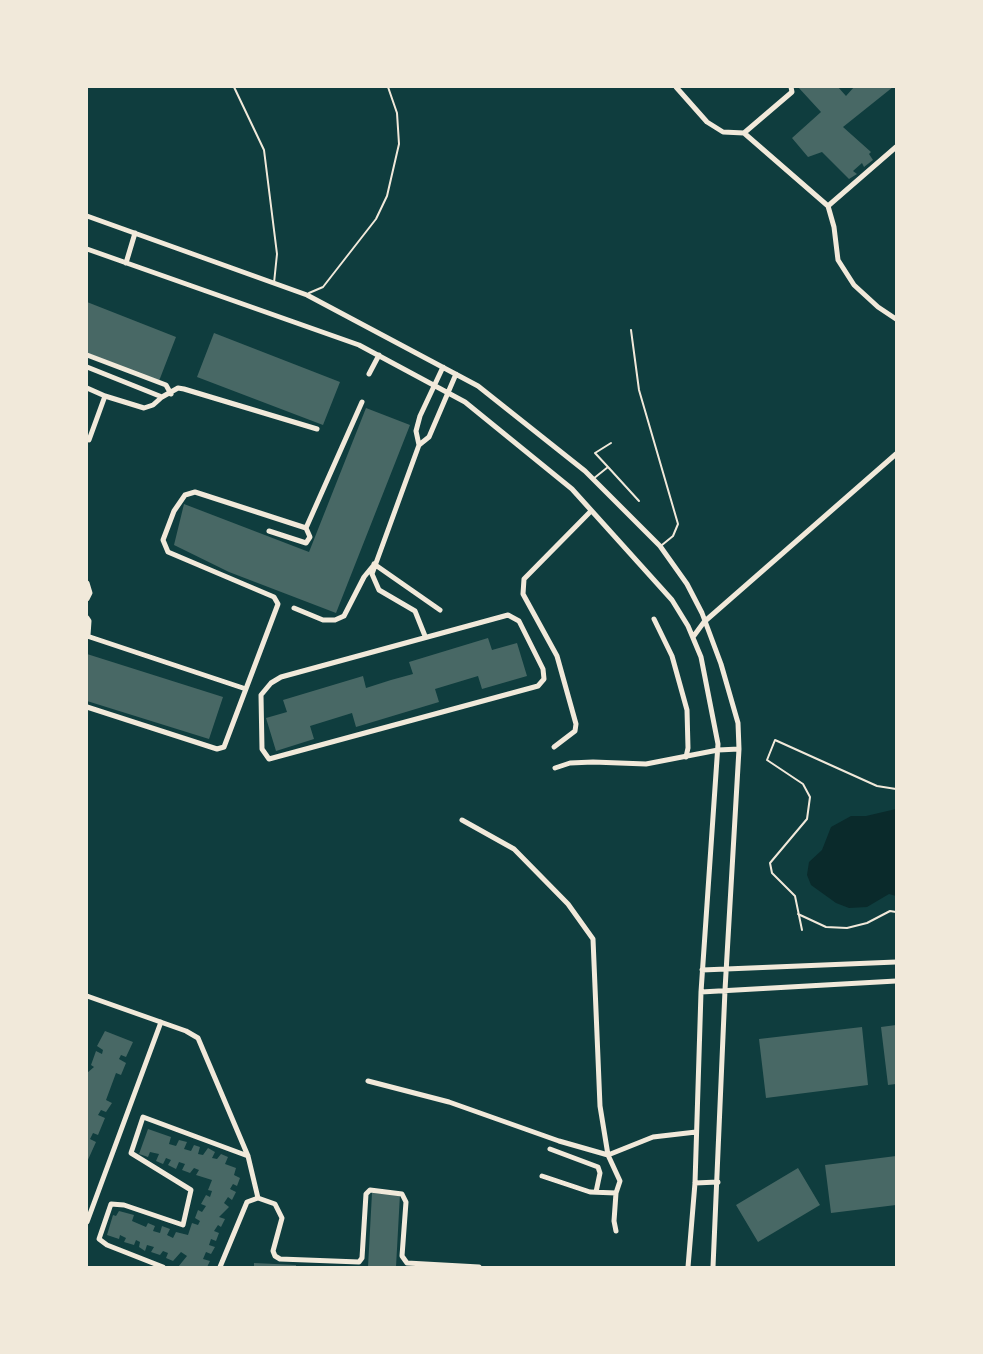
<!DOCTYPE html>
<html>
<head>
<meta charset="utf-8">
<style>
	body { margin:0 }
	#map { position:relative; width:983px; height:1354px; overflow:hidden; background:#0f3d3e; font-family:"Archivo Narrow",sans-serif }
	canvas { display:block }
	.frame { position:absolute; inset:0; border:88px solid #f1e9da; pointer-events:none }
</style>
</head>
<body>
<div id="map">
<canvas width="983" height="1354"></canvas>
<div class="frame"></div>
</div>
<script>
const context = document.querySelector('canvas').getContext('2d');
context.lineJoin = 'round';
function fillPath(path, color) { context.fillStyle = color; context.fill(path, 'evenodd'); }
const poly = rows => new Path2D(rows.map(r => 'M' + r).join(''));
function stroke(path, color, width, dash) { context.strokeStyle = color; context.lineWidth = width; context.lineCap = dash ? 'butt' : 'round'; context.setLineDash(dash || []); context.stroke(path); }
fillPath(poly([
	[896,809,896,896,889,894,867,907,849,908,836,903,811,885,807,875,809,862,822,850,831,827,851,816,866,816]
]), '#0a2a2b');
fillPath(poly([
	[798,87,838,87,846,96,854,87,893,87,843,127,871,152,869,154,873,160,864,167,862,163,853,171,857,174,849,179,822,152,808,157,792,138,821,112],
	[87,302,176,337,159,381,87,353],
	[214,333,340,382,323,425,197,377],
	[366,408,410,425,336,613,229,572,174,545,184,504,309,552],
	[488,638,492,650,517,643,527,676,482,689,478,676,435,689,439,702,356,727,352,713,310,726,314,739,276,751,266,718,287,712,283,700,363,676,366,688,391,680,413,674,409,662],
	[87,654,223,697,209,739,87,701],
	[896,1025,896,1084,888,1085,881,1027],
	[862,1027,868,1085,766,1098,759,1039],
	[105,1031,133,1042,126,1057,121,1055,119,1059,126,1063,121,1075,116,1073,106,1100,112,1103,106,1112,101,1110,98,1115,105,1118,98,1135,93,1133,90,1139,96,1142,87,1162,87,1073,94,1067,91,1065,96,1051,102,1054,103,1050,97,1046],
	[148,1129,171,1137,169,1144,176,1146,179,1140,187,1142,184,1149,191,1151,194,1145,200,1147,198,1154,203,1155,208,1148,215,1152,212,1158,217,1159,221,1154,228,1157,225,1164,236,1168,234,1175,240,1178,237,1186,233,1184,230,1189,236,1192,232,1200,228,1197,224,1203,229,1207,219,1217,225,1219,221,1227,218,1225,214,1231,219,1233,216,1241,211,1239,209,1245,215,1247,211,1254,206,1252,203,1259,210,1261,207,1267,178,1267,187,1256,181,1252,173,1261,166,1258,168,1253,163,1251,160,1255,151,1252,154,1247,147,1245,145,1251,139,1247,140,1242,136,1240,134,1245,124,1242,126,1238,120,1235,119,1239,107,1235,113,1215,116,1216,119,1211,134,1215,132,1221,146,1227,148,1223,155,1226,153,1231,160,1233,162,1226,170,1229,167,1235,173,1238,176,1232,188,1235,192,1223,198,1225,200,1221,195,1218,198,1210,202,1212,206,1206,201,1204,206,1195,210,1197,212,1191,208,1190,212,1180,196,1175,199,1170,194,1168,190,1173,182,1170,185,1164,179,1162,176,1169,168,1165,171,1160,166,1158,163,1164,156,1161,159,1154,150,1152,148,1157,139,1154],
	[896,1156,896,1205,831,1213,825,1165],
	[798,1168,820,1205,758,1242,736,1205],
	[372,1193,400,1194,396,1267,368,1267],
	[254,1263,296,1265,296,1267,254,1267]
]), '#486865');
stroke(poly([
	[798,914,826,927,847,928,867,923,890,911,896,912],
	[802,930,795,896,772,873,770,863,807,819,810,797,803,784,767,760,775,740,877,786,896,789]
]), '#f1e9da', 2);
stroke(poly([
	[234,87,264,150,277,254,274,283],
	[309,293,323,287,376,219,387,196,399,144,397,113,388,87],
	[631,330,639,390,678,524,673,536,662,545],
	[608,467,595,453,611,443],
	[593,479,608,467,639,501]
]), '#f1e9da', 2);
stroke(poly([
	[676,87,707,122,723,132,744,133,828,206,834,227,838,260,854,285,878,307,896,319],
	[744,133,792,92,791,87],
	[828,206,896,147],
	[87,216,307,295,478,386,585,471,660,546,687,584,702,613,721,664,738,723,739,749,725,990,713,1267],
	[87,249,359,345,465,402,572,489,672,600,688,626,701,657,718,744,701,992,695,1183,688,1267],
	[126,263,135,233],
	[87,355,166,385,171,394],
	[87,367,162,397,178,388,184,389,317,429],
	[369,374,379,355],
	[87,388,105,396],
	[89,440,105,396,144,408,153,405,162,397],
	[419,445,416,431,420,416,443,367],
	[269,531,306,543,310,537,306,528],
	[374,564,440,610],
	[87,583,90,593,87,599],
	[294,608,323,620,335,620,344,616,364,577,373,566],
	[508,615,519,621,543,669,544,679,538,686,269,759,262,749,261,695,271,683,281,677,508,615],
	[87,618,89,621,88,635],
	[654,619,672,656,687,710,688,748,686,757],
	[87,636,246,689],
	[425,636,415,611,379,590,372,574,419,445,429,437,456,374],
	[693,637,704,622,896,454],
	[87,707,217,749,224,747,278,604,274,597,168,552,163,540,174,511,185,495,195,492,306,528,362,402],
	[554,747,575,731,576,724,557,656,523,594,524,579,591,511],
	[555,768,570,763,593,762,646,764,718,750,739,749],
	[462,820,514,849,568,904,593,939,600,1106,608,1155,620,1181,616,1193,614,1221,616,1231],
	[702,970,896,962],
	[701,992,896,981],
	[87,996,186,1031,198,1038,248,1156,258,1198],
	[368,1081,449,1102,559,1141,608,1155,653,1137,696,1132],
	[550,1149,598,1167,600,1173,596,1192],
	[542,1176,590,1192,616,1193],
	[695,1183,718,1182],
	[87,1222,161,1022],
	[163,1267,107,1245,99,1239,111,1204,124,1205,183,1225,191,1190,131,1153,143,1117,248,1156],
	[220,1267,247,1202,258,1198,275,1204,282,1218,273,1251,275,1256,280,1259,359,1262,362,1258,366,1194,370,1190,402,1194,406,1202,402,1256,407,1263,479,1267]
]), '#f1e9da', 5);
</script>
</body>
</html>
